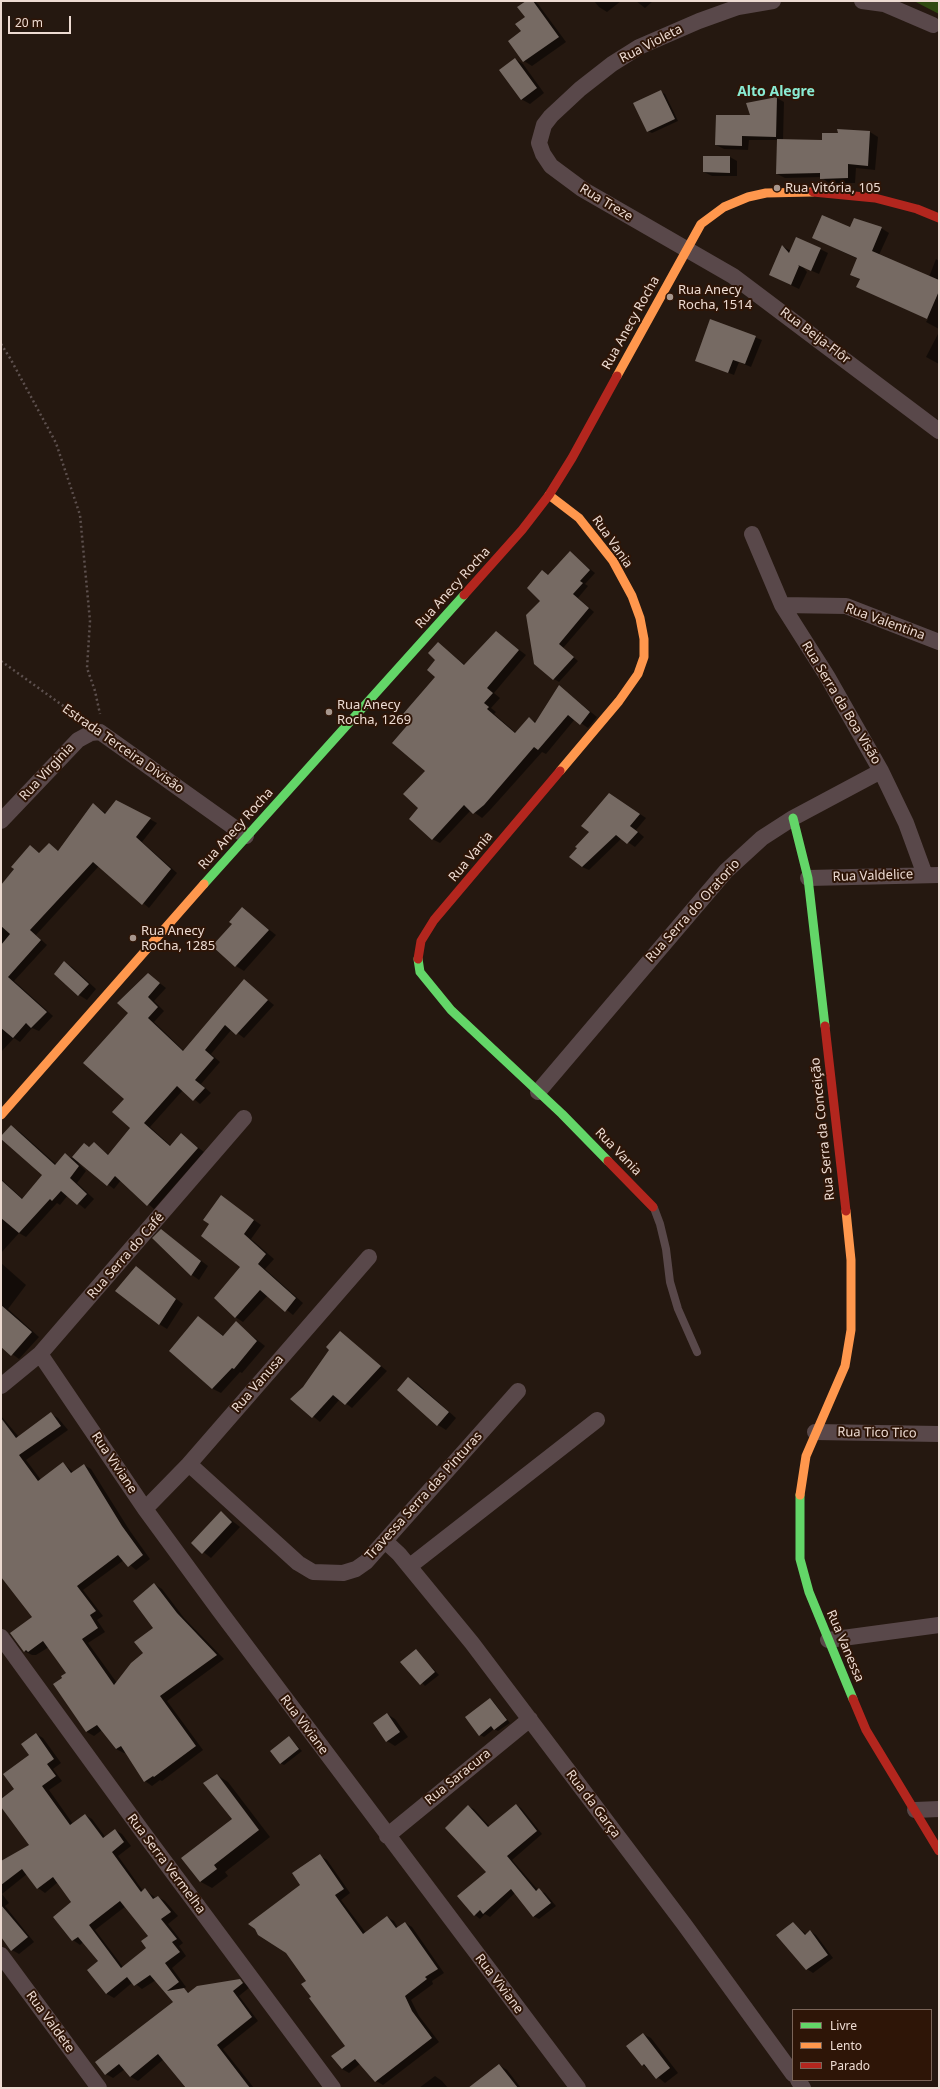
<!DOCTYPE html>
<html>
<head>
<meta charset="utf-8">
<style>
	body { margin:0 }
	#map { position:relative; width:940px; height:2089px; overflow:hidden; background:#251810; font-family:"Noto Sans",sans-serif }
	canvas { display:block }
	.frame { position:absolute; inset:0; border:2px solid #eddbd2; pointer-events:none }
	.legend { position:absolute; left:792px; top:2009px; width:140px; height:72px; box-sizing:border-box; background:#2e1507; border:1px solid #7a6458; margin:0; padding:5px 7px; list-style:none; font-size:12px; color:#eddbd2 }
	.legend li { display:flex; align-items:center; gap:8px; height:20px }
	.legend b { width:20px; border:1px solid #7a6458 }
	.scale { position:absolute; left:8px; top:16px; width:63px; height:18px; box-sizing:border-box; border:2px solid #eddbd2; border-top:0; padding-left:5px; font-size:12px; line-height:14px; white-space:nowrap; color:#eddbd2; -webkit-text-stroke:3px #2e1507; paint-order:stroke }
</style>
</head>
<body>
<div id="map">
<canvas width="940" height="2089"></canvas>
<div class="frame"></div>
<ul class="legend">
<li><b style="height:5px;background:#63d668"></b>Livre</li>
<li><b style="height:5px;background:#ff974d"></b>Lento</li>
<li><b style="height:5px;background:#b3261e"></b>Parado</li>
</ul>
<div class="scale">20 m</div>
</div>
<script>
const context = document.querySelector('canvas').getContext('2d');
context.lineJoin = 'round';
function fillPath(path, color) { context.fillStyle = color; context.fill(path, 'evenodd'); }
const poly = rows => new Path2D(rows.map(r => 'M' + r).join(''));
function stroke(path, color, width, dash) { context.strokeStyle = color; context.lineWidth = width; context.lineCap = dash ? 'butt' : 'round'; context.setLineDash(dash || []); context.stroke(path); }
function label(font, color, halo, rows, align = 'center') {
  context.font = font + ' "Noto Sans",sans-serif'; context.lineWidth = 4; context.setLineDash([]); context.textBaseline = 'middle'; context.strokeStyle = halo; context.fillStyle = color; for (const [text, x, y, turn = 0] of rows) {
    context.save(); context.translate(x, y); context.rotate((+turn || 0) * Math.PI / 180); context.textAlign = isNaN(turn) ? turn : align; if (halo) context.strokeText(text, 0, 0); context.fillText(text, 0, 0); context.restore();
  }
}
fillPath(poly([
	[914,1,939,1,939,14]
]), '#2f4a11');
fillPath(poly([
	[528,1,534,1,538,4,566,42,532,66,524,61,509,41,523,32],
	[594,1,621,1,607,12,599,7],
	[636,1,653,1,645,8],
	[515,59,523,64,544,93,530,104,521,99],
	[661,92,665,94,678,121,652,133,648,131],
	[777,98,784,102,783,140,823,141,870,132,878,137,875,170,856,168,855,183,829,183,821,177,785,178,777,174,778,140,749,140,748,150,724,149,716,145],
	[730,157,737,161,737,176,712,176,704,172],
	[851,228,881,228,889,233,879,255,929,277,936,259,939,261,939,329,926,322,928,319,858,287,861,280,851,275,858,259,813,238],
	[782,246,791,251,820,249,828,253,819,274,803,267,807,272,799,289,770,275],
	[710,320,762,340,751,367,739,362,734,375,696,360],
	[939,332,939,364,926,357],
	[570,553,595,573,585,584,588,586,578,598,594,612,563,648,578,661,559,682,554,679,542,601,543,571,549,576],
	[496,632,526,655,494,693,500,698,491,708,496,712,494,714,516,733,529,718,537,723,560,687,597,717,588,728,575,719,546,754,542,752,491,809,482,818,471,810,440,843,432,839,419,807,426,771,413,721,437,677,436,660,438,643,465,665],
	[616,798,646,818,636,830,644,837,635,847,622,838,589,870,582,867,578,848],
	[116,801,157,823,142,842,177,873,149,908,99,866,36,935,47,945,14,981,53,1016,39,1031,32,1028,20,1042,14,1038,1,1052,1,886,30,847,40,853,49,845,59,851,93,804,107,814],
	[243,909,276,935,244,971,236,966,213,946,233,924],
	[64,962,72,967,96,989,87,1000,79,995,55,974],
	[148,974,166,988,154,1001,164,1011,154,1022,184,1051,244,981,274,1005,244,1038,232,1029,211,1054,220,1062,201,1084,211,1093,200,1104,183,1090,150,1127,171,1146,182,1135,204,1152,154,1209,121,1180,114,1189,79,1162,78,1163,86,1171,77,1183,94,1199,85,1209,68,1195,60,1205,57,1203,26,1237,19,1233,1,1253,1,1179,23,1199,44,1174,11,1127,19,1131,57,1165,65,1155,72,1158,84,1144,91,1148,94,1144,109,1155,132,1128,125,1099,130,1013],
	[222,1197,261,1225,251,1239,274,1259,265,1269,303,1303,293,1315,268,1295,243,1322,235,1317,241,1267],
	[161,1230,208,1266,199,1280,192,1275],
	[1,1263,26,1285,8,1309,39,1337,19,1359,1,1346],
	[136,1267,183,1304,167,1329,159,1324],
	[199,1318,224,1336,236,1323,265,1346,242,1373,240,1372,221,1393,213,1389,170,1351],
	[340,1332,387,1371,352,1408,340,1399,320,1422,292,1399,304,1388,330,1350],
	[409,1378,417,1383,456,1418,446,1430,438,1425,398,1390],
	[51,1414,58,1418,68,1430,26,1460,41,1480,63,1463,74,1473,84,1465,91,1469,130,1531,150,1559,136,1570,124,1560,83,1590,103,1616,97,1620,105,1632,88,1643,117,1683,144,1653,155,1628,154,1584,162,1589,184,1618,224,1659,167,1701,203,1750,162,1781,160,1780,152,1786,145,1781,126,1752,124,1753,116,1749,102,1730,94,1736,87,1732,54,1684,64,1678,67,1673,49,1647,36,1655,32,1655,24,1651,34,1617,1,1575,1,1416,19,1437],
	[221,1512,240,1527,211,1558,192,1543],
	[416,1651,439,1675,425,1686,402,1662],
	[490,1699,493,1701,510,1723,498,1731,494,1729,484,1737,480,1735],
	[387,1714,395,1719,408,1737,395,1746,387,1741,374,1724],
	[36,1734,43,1738,61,1763,53,1769,62,1781,49,1790,73,1824,85,1815,92,1819,106,1838,115,1830,122,1834,131,1846,118,1856,143,1891,145,1890,156,1898,158,1897,165,1901,178,1916,168,1924,183,1943,179,1946,186,1956,172,1968,186,1987,183,1989,190,1993,240,1980,250,1987,239,1996,258,2021,223,2049,254,2088,188,2088,164,2059,138,2081,131,2077,125,2069,113,2078,106,2074,174,2003,156,1980,142,1989,133,1982,114,1998,107,1994,88,1970,99,1962,83,1942,80,1945,73,1940,73,1902,58,1882,45,1893,38,1888,27,1874,2,1894,9,1903,5,1906,34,1942,19,1954,12,1950,1,1936,1,1862,31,1845,1,1806,1,1800,15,1789,30,1755],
	[126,1906,149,1936,148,1948,123,1967,95,1930],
	[289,1737,302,1751,284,1765,280,1763],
	[217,1775,228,1782,270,1837,225,1872,228,1876,212,1888,201,1882,183,1858,233,1819],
	[516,1805,521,1808,542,1834,512,1860,538,1890,545,1893,556,1906,539,1919,533,1916,515,1893,490,1917,485,1914,480,1919,475,1915,487,1872,468,1806,474,1809,490,1827],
	[320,1856,327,1860,350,1893,341,1900,366,1933,387,1917,394,1921,398,1928,405,1923,412,1927,444,1973,432,1981,433,1984,411,2000,419,2016,439,2042,383,2085,376,2081,361,2063,349,2073,342,2069,347,2046,312,1997,307,1981,301,1885],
	[793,1923,807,1935,810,1931,816,1935,833,1958,813,1973,807,1969],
	[643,2034,651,2038,678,2073,665,2083,643,2065],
	[499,2065,507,2070,521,2088,470,2088],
	[435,2076,442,2081,448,2088,419,2088]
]), '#0007');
fillPath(poly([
	[526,1,533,1,559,37,523,62,508,41,521,31,515,24,525,17,517,7],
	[515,58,537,88,521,100,499,70],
	[661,90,675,119,647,132,633,103],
	[777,97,776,137,742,136,742,146,715,145,716,115,750,115,746,103],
	[837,129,870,131,868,166,848,164,848,178,820,179,820,173,776,174,777,139,822,140,822,133,838,133],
	[703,156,730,156,730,173,703,172],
	[822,215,850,227,854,218,882,227,872,251,939,280,939,291,927,319,856,287,860,279,850,275,857,258,812,238],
	[796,237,821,248,811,271,798,265,799,266,791,285,769,275,782,245,789,253],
	[710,319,756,336,745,364,733,360,728,373,695,361],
	[570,551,590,570,580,581,583,583,573,594,589,608,559,644,574,657,553,680,534,664,526,615,540,601,527,588,542,570,548,575],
	[496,631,519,650,487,688,493,693,484,703,489,707,487,709,515,733,529,717,535,723,559,685,590,712,580,725,568,715,538,750,534,747,484,805,473,814,464,805,432,840,409,819,418,808,403,794,425,771,392,743,411,721,403,714,435,677,427,670,435,660,428,653,438,642,464,665],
	[609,793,640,814,630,826,638,832,627,844,616,835,582,867,569,857,577,848,575,847,589,832,581,826],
	[116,800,151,818,136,837,171,869,142,905,93,862,30,930,41,940,8,977,47,1012,31,1028,26,1023,13,1038,1,1028,1,945,10,934,1,926,1,885,14,869,11,867,30,845,39,853,49,843,58,851,93,803,105,814],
	[242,907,269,930,235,967,212,946,232,924,229,922],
	[64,961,89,984,78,996,54,974],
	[148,973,160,983,148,997,158,1007,148,1018,183,1051,244,979,268,1000,236,1035,225,1025,205,1050,214,1058,195,1080,205,1088,193,1101,177,1086,144,1123,170,1146,181,1133,198,1148,147,1206,115,1176,107,1186,72,1157,84,1143,89,1147,94,1142,108,1155,130,1128,112,1112,124,1099,83,1063,128,1013,117,1003],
	[11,1125,55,1165,65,1153,79,1166,70,1178,87,1194,77,1205,61,1191,52,1201,50,1199,19,1233,1,1218,1,1180,22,1199,42,1175,1,1139,1,1136],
	[221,1195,254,1220,244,1234,266,1254,258,1264,296,1298,285,1312,260,1290,235,1318,214,1298,240,1267,201,1236,209,1224,203,1220],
	[161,1229,201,1261,191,1276,152,1238],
	[136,1266,176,1299,159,1325,115,1291],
	[1,1305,32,1332,11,1356,1,1347],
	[198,1316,223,1336,236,1321,257,1341,234,1369,232,1368,212,1389,169,1351],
	[340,1331,381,1366,345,1405,333,1395,312,1418,290,1399,303,1387,329,1350,326,1347],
	[408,1377,449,1412,437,1426,397,1390],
	[51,1412,61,1426,19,1455,38,1481,63,1462,71,1473,84,1464,122,1526,143,1555,128,1567,118,1555,77,1586,96,1611,90,1615,98,1628,82,1639,114,1685,131,1663,143,1653,134,1642,153,1628,133,1601,154,1583,177,1613,217,1655,160,1696,196,1746,154,1777,153,1776,144,1782,121,1746,116,1749,97,1725,86,1732,53,1684,62,1678,61,1676,66,1673,43,1641,28,1652,26,1650,24,1652,10,1633,32,1617,1,1577,1,1418,16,1438],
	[221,1511,232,1522,202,1554,191,1543],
	[416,1649,435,1672,420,1685,400,1662],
	[490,1698,507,1720,494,1730,491,1726,479,1736,465,1717],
	[387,1713,400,1732,386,1742,373,1723],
	[36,1733,54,1759,47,1764,56,1776,42,1786,70,1825,85,1814,103,1838,115,1829,124,1842,112,1852,141,1892,145,1888,153,1899,158,1896,171,1912,161,1919,177,1939,172,1942,180,1952,165,1963,179,1982,167,1991,184,1988,188,1993,197,1986,240,1979,243,1983,233,1991,252,2017,217,2045,250,2088,186,2088,158,2054,130,2077,119,2064,105,2075,95,2062,173,2002,150,1975,134,1986,127,1977,106,1994,87,1970,98,1961,78,1937,72,1941,53,1917,71,1902,53,1877,37,1889,22,1869,1,1885,1,1861,29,1845,1,1807,1,1799,14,1789,3,1774,29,1755,21,1744],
	[120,1901,148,1936,141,1941,146,1948,121,1968,89,1925],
	[289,1736,299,1749,280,1764,270,1751],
	[217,1774,259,1830,214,1865,217,1869,200,1882,181,1858,232,1819,203,1783],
	[516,1804,537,1831,507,1856,536,1891,539,1888,551,1903,533,1917,511,1889,483,1914,480,1910,474,1916,457,1896,486,1872,445,1828,468,1805,488,1827],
	[320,1854,344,1889,335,1895,363,1934,387,1916,396,1928,405,1922,438,1969,425,1977,427,1979,405,1996,412,2011,432,2038,375,2082,355,2059,342,2069,331,2056,345,2046,309,1998,311,1997,301,1984,306,1981,286,1953,258,1935,255,1929,248,1924,300,1885,292,1873],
	[1,1905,28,1937,11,1951,1,1937],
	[793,1922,805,1935,810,1930,828,1955,806,1970,776,1935],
	[643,2033,670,2068,656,2079,644,2064,642,2066,626,2046],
	[499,2064,518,2088,468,2088]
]), '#766a63');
stroke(poly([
	[1,344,10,358,56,443,80,515,90,621,87,668,95,691,100,714],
	[1,661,80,718]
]), '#5d504e', 2.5, [2, 3]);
stroke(poly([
	[654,1208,660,1224,666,1249,670,1282,678,1309,697,1352]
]), '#59484a', 8);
stroke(poly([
	[773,1,738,7,699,21,639,47,612,64,580,89,551,116,544,125,539,143,543,154,551,166,582,189,733,276,939,431],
	[862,1,884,4,933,25],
	[752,534,782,605,827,676,881,771,906,823,925,875],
	[782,605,846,606,939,642],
	[1,821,78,740,91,733,100,732,246,836],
	[808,878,939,875],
	[538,1092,726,871,762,838,793,818,881,771],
	[40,1354,145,1509,219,1610,578,2088],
	[1,1386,40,1354,244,1118],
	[815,1432,939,1434],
	[189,1464,298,1563,313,1572,343,1573,356,1569,366,1562,518,1391],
	[145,1509,189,1464,369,1257],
	[385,1541,399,1554,472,1643,684,1924,793,2074],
	[410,1566,597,1420],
	[1,1637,142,1831,333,2088],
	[828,1640,939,1625],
	[915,1810,939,1809],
	[387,1836,530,1719],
	[1,1955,99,2088],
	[798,2080,803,2088]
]), '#59484a', 16);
stroke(poly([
	[793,818,808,878,825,1026],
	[204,884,464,595],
	[418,959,420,972,451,1010,562,1114,608,1161],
	[800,1495,800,1559,809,1592,853,1699]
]), '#63d668', 9);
stroke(poly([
	[617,376,701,224,724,207,748,197,766,193,813,192],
	[549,495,579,518,613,561,632,596,640,618,644,639,644,657,638,674,619,701,560,771],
	[1,1115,204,884],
	[800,1495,806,1456,845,1366,851,1330,851,1260,846,1211]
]), '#ff974d', 9);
stroke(poly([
	[813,192,875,198,917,209,939,218],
	[464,595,522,530,549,495,572,458,617,376],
	[418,959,421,941,434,920,560,771],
	[825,1026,846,1211],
	[608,1161,653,1207],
	[853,1699,866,1730,939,1851]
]), '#b3261e', 9);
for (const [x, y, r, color] of [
	[777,188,4,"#a7978e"],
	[670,297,4,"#a7978e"],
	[329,712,4,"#a7978e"],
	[133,938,4,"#a7978e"]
]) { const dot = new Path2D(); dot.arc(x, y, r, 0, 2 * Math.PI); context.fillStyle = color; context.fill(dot); stroke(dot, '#2e1507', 1.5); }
label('13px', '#eddbd2', '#2e1507', [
	["Rua Violeta",651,44,-27],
	["Rua Treze",606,203,31],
	["Rua Anecy Rocha",631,323,-61],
	["Rua Beija-Flôr",815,336,37],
	["Rua Vania",612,542,55],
	["Rua Anecy Rocha",453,588,-48],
	["Rua Valentina",885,622,20],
	["Rua Serra da Boa Visão",841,703,59],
	["Estrada Terceira Divisão",123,749,35],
	["Rua Virginia",47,772,-47],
	["Rua Anecy Rocha",236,829,-48],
	["Rua Vania",471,857,-50],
	["Rua Valdelice",873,876,-2],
	["Rua Serra do Oratorio",693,911,-48],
	["Rua Serra da Conceição",823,1129,-96],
	["Rua Vania",618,1152,46],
	["Rua Serra do Café",126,1256,-49],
	["Rua Vanusa",258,1384,-49],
	["Rua Tico Tico",877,1433,1],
	["Rua Viviane",114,1463,56],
	["Travessa Serra das Pinturas",424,1496,-48],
	["Rua Vanessa",845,1646,67],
	["Rua Viviane",304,1725,53],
	["Rua Saracura",458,1777,-39],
	["Rua da Garça",593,1804,53],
	["Rua Serra Vermelha",166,1864,53],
	["Rua Viviane",499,1984,53],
	["Rua Valdete",50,2022,54]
]);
label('13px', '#eddbd2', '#2e1507', [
	["Rua Vitória, 105",785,188],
	["Rua Anecy",678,290],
	["Rocha, 1514",678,305],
	["Rua Anecy",337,705],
	["Rocha, 1269",337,720],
	["Rua Anecy",141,931],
	["Rocha, 1285",141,946]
], 'left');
label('bold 14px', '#89ebd3', '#2e1507', [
	["Alto Alegre",776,92]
]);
</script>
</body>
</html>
